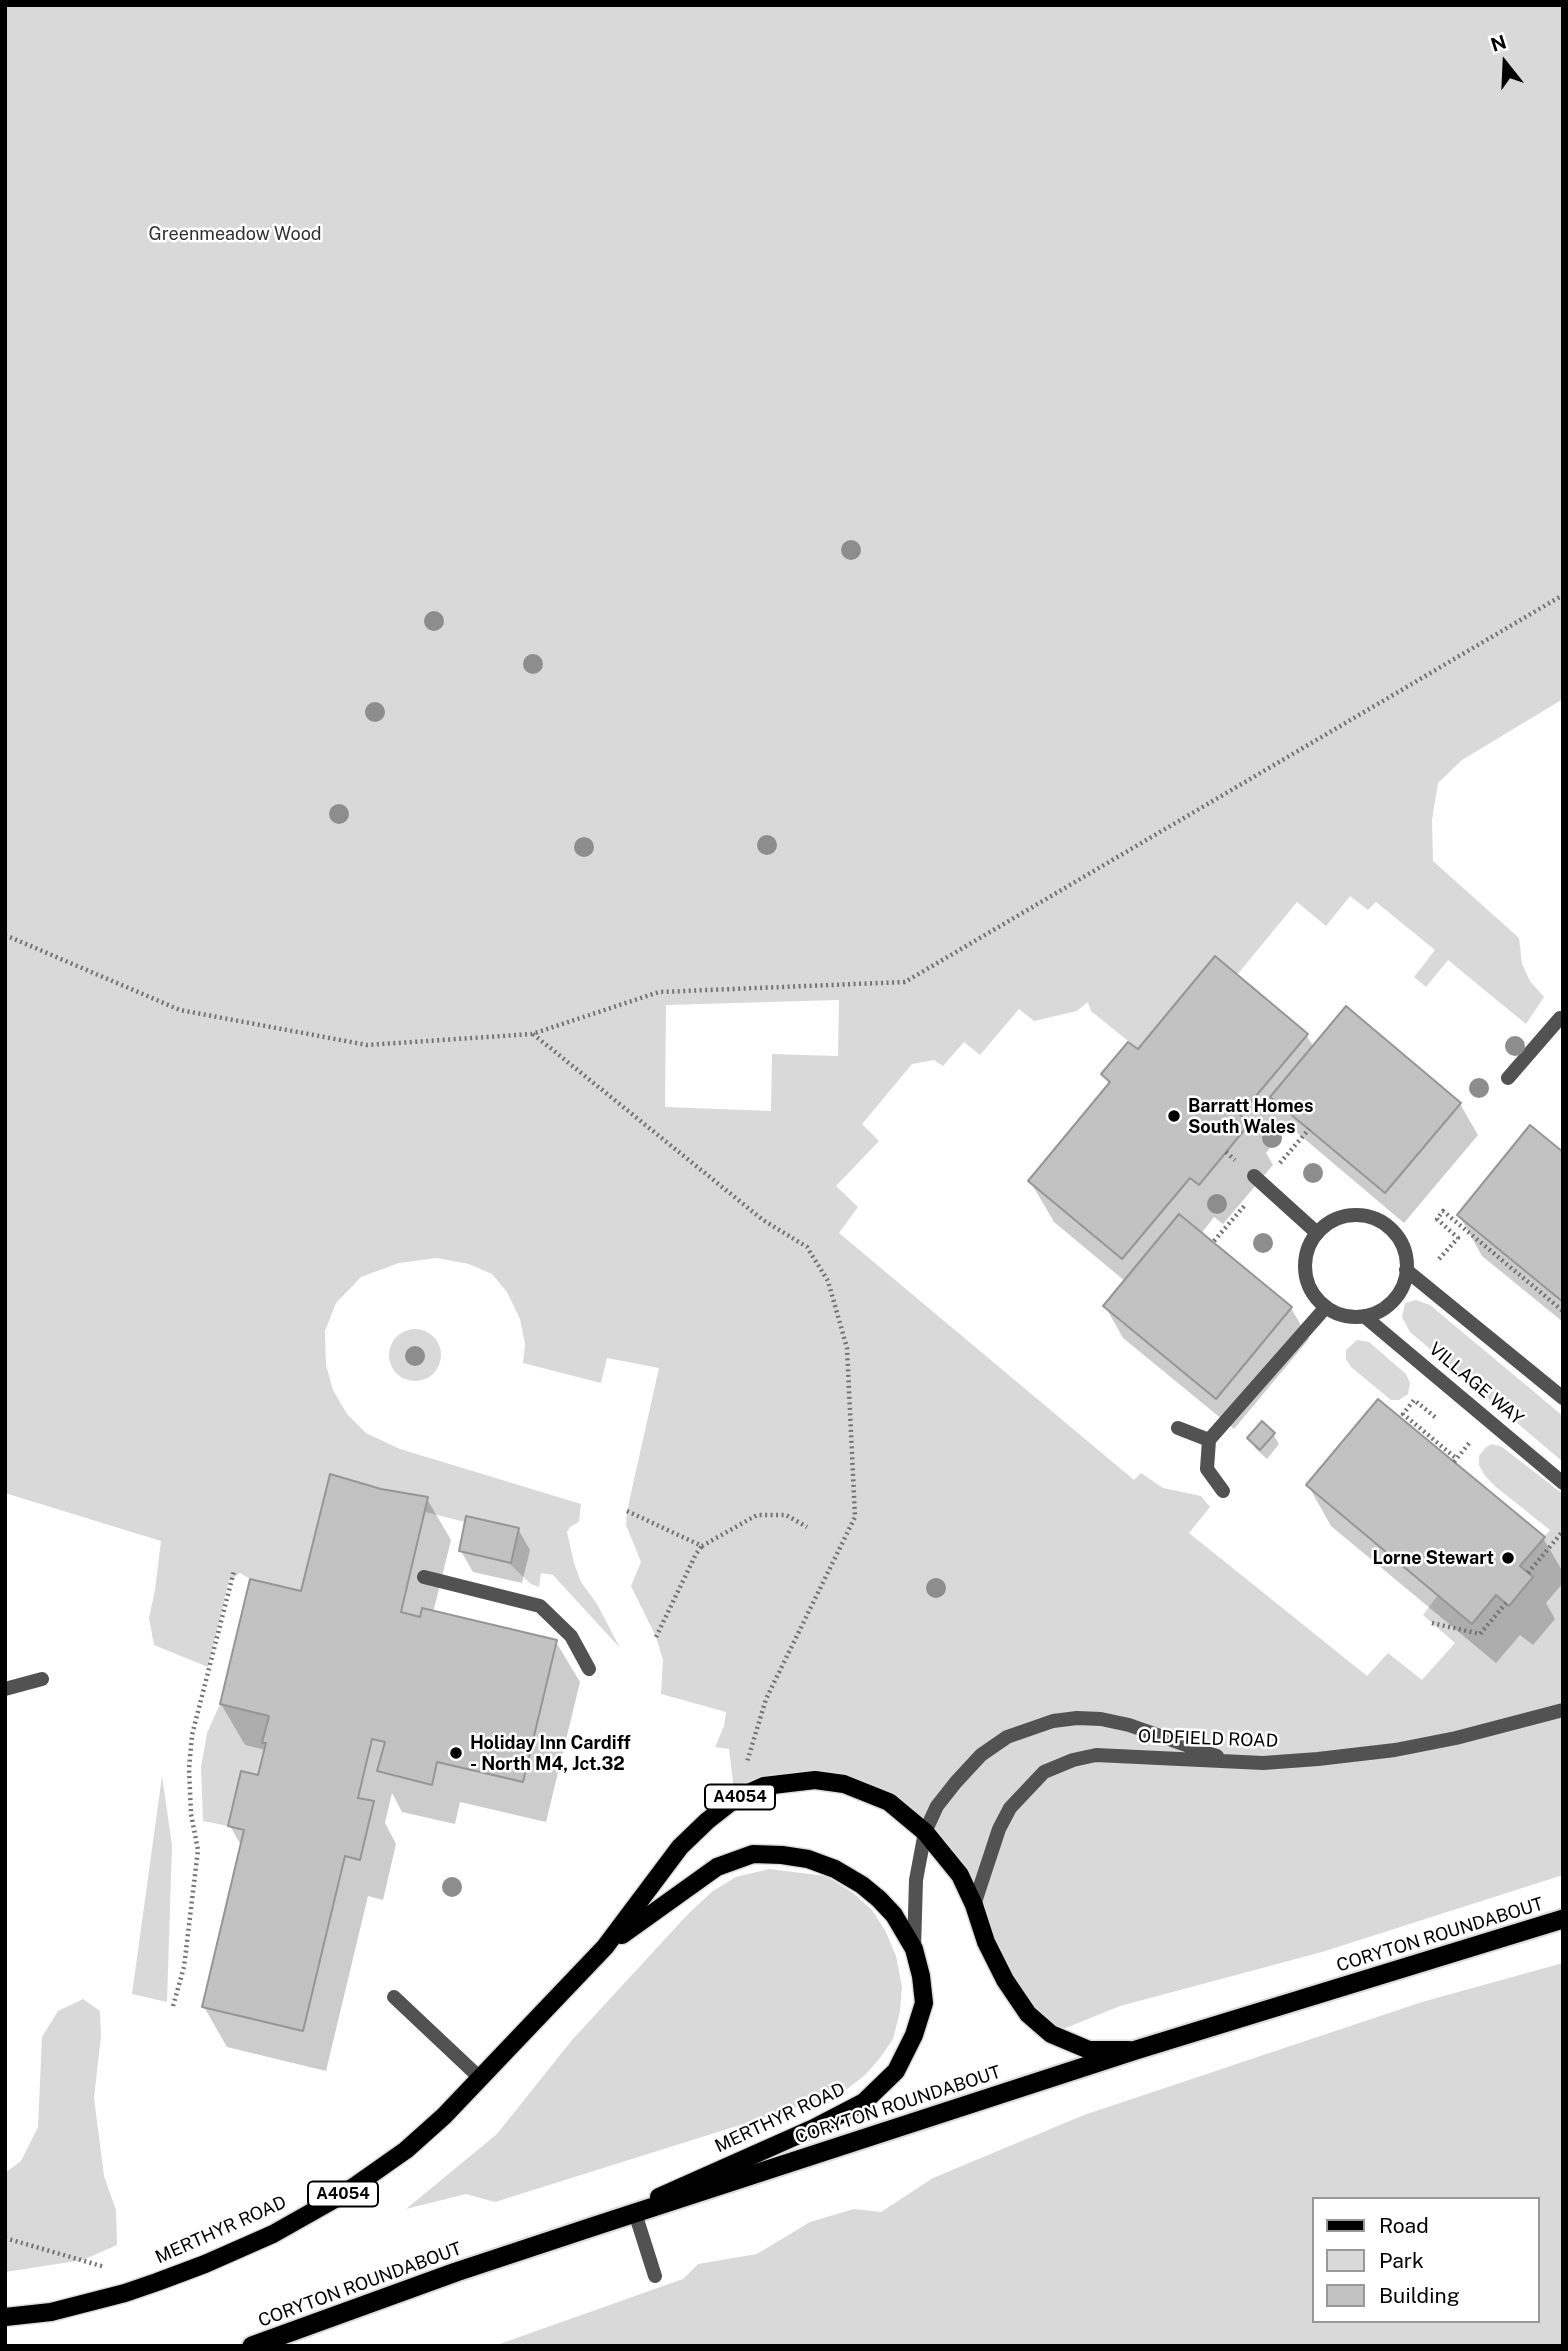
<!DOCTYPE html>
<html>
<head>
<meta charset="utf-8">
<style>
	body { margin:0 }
	#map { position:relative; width:1568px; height:2351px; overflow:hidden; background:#fff; font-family:"Public Sans",sans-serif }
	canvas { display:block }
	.frame { position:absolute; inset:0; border:7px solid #000; pointer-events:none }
	.legend { position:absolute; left:1312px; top:2197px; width:228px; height:126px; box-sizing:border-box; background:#fff; border:2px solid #999; margin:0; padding:9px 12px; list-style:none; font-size:21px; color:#000 }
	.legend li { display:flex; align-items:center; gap:14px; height:35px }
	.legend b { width:35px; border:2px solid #999 }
	.north { position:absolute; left:1470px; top:28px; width:70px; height:70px; -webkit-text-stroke:5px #fff; paint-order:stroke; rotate:342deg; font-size:19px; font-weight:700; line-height:28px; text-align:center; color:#000 }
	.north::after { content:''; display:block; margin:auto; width:24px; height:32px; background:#000; clip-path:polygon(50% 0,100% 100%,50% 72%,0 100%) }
</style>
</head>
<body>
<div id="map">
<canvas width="1568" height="2351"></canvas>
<div class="frame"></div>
<ul class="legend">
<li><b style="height:9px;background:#000"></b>Road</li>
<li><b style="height:19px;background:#d9d9d9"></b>Park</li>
<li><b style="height:19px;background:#c2c2c2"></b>Building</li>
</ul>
<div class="north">N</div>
</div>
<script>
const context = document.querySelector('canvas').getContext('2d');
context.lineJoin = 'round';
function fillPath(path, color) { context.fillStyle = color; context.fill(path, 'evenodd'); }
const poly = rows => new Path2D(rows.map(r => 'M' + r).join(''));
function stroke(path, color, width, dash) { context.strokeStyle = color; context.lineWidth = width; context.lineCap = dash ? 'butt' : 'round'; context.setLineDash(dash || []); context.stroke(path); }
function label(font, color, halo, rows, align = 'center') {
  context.font = font + ' "Public Sans",sans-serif'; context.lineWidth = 5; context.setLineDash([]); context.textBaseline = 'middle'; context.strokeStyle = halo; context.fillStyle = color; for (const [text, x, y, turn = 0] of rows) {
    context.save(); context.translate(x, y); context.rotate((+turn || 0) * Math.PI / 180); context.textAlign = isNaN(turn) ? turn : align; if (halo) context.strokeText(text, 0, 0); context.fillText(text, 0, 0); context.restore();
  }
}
fillPath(poly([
	[5,5,1563,5,1563,699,1462,760,1438,783,1432,820,1433,861,1519,938,1522,964,1530,981,1544,997,1526,1024,1448,960,1426,987,1414,977,1435,950,1376,902,1368,910,1350,896,1326,926,1297,902,1237,975,1138,1049,1091,1011,1088,1002,1077,1011,1034,1021,1019,1009,980,1055,964,1042,943,1066,934,1060,912,1064,862,1124,879,1141,836,1186,858,1207,839,1233,1134,1480,1141,1473,1163,1488,1201,1496,1210,1507,1189,1533,1367,1676,1388,1653,1422,1680,1455,1643,1423,1615,1438,1595,1472,1624,1496,1595,1510,1606,1533,1578,1520,1566,1550,1530,1496,1487,1485,1476,1479,1465,1479,1456,1486,1447,1492,1444,1502,1447,1563,1494,1563,1875,1322,1952,1120,2006,1051,2034,1028,2014,974,1905,889,1802,815,1780,735,1799,729,1749,715,1747,724,1726,726,1712,661,1694,663,1660,656,1637,631,1586,641,1562,626,1525,627,1511,659,1368,607,1358,601,1383,523,1363,525,1344,520,1319,507,1292,492,1274,469,1264,437,1258,399,1263,361,1277,336,1303,325,1331,326,1365,333,1390,347,1414,366,1433,400,1449,581,1504,579,1522,570,1527,567,1532,574,1563,581,1582,597,1604,620,1648,553,1575,541,1573,539,1587,531,1584,465,1522,425,1512,428,1497,381,1489,330,1474,301,1591,250,1579,240,1573,229,1581,208,1667,154,1645,149,1618,155,1590,161,1541,5,1493],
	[839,1000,838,1056,772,1054,771,1111,665,1107,666,1005],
	[1416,1300,1430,1305,1563,1416,1563,1462,1410,1332,1402,1317,1405,1303],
	'389 1355a26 26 0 1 1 52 0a26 26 0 1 1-52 0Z',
	[1357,1340,1369,1342,1406,1374,1410,1383,1408,1394,1399,1400,1391,1400,1351,1367,1346,1359,1346,1350],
	[220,1704,269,1716,262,1743,266,1743,258,1775,241,1771,228,1826,203,1821,201,1767,207,1733],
	[162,1776,172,1845,167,2002,132,1994],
	[769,1869,826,1876,853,1893,872,1910,886,1932,896,1956,902,1987,900,2011,893,2039,880,2058,865,2075,842,2093,495,2202,466,2194,406,2209,497,2134,572,2040,689,1913,713,1891,736,1877],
	[1563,1963,1563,2346,494,2346,683,2279,698,2264,757,2254,810,2222,854,2209,881,2212,933,2178,1084,2115,1422,2002],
	[1314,2199,1538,2199,1538,2321,1314,2321],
	[83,1999,100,2011,101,2036,94,2098,104,2176,116,2210,117,2245,83,2260,5,2272,5,2173,21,2161,38,2127,42,2037,58,2011]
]), '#d9d9d9');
fillPath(poly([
	[1306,1035,1314,1047,1460,1104,1478,1135,1404,1223,1288,1125,1266,1153,1273,1165,1223,1224,1214,1217,1201,1234,1291,1308,1309,1339,1234,1429,1123,1338,1105,1306,1126,1282,1054,1222,1030,1181,1110,1086,1103,1074,1138,1052],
	[1563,1154,1563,1322,1482,1256,1459,1215],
	[1273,1434,1279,1444,1267,1459,1255,1448,1249,1438],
	[1308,1485,1543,1538,1563,1572,1563,1583,1546,1603,1555,1619,1533,1645,1520,1635,1496,1663,1331,1526],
	[381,1491,427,1499,451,1540,433,1613,556,1642,580,1682,546,1822,460,1802,455,1824,402,1812,392,1793,385,1823,396,1844,383,1900,368,1896,326,2071,227,2047,204,2007,242,1847,230,1826,260,1777,266,1750,245,1745,221,1704],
	[518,1529,530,1550,522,1583,473,1572,461,1551]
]), '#0003');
const building = poly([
	[1215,956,1308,1034,1240,1115,1250,1123,1199,1185,1190,1178,1122,1259,1028,1181,1110,1082,1101,1074,1128,1042,1138,1049,1215,956],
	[1346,1006,1461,1103,1385,1193,1270,1097,1346,1006],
	[1530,1125,1563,1152,1563,1302,1457,1215,1530,1125],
	[1179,1214,1292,1307,1216,1399,1103,1306,1179,1214],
	[1378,1399,1545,1537,1520,1566,1533,1577,1509,1606,1496,1595,1472,1624,1306,1485,1378,1399],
	[1262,1421,1275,1433,1260,1450,1247,1438,1262,1421],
	[330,1474,381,1489,428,1497,401,1612,420,1617,422,1608,557,1640,523,1782,437,1762,432,1785,377,1771,385,1742,372,1739,358,1798,374,1801,360,1860,345,1856,303,2031,202,2007,244,1830,228,1826,241,1771,258,1775,266,1743,262,1743,269,1716,220,1704,250,1579,301,1591,330,1474],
	[466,1516,519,1528,511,1563,459,1551,466,1516]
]);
fillPath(building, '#c2c2c2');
stroke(building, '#969696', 2);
const primary = poly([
	[622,1935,717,1867,753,1854,782,1855,808,1859,835,1869,862,1885,879,1899,894,1915,914,1949,921,1976,924,2003,914,2035,896,2071,864,2102,814,2128,659,2197],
	[5,2317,51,2312,125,2293,157,2282,205,2264,273,2234,342,2195,406,2150,444,2116,605,1947,680,1847,707,1821,735,1799,764,1786,815,1780,844,1784,889,1802,925,1832,960,1875,974,1905,986,1942,1005,1980,1028,2014,1051,2034,1089,2050,1129,2050]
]);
const trunk = poly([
	[252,2346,456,2272,598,2225,1136,2050,1563,1919]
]);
stroke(primary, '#dbdbdb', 21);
stroke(trunk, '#dbdbdb', 23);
stroke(poly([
	[5,935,180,1010,367,1045,532,1034,659,992,905,982,1563,595],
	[533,1034,763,1220,807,1247,828,1281,847,1348,855,1517,766,1699,747,1762],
	[1226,1152,1235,1160],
	[1280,1163,1309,1129],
	[1214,1241,1245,1205],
	[1439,1259,1458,1238,1437,1219,1443,1211,1563,1311],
	[1435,1417,1414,1400,1403,1414,1457,1459],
	[1454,1462,1470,1442],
	[627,1511,702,1546,757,1515,786,1515,807,1527],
	[1528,1573,1563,1531],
	[1432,1623,1480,1634,1506,1603],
	[656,1637,696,1554,702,1546],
	[173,2006,184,1967,198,1850,191,1814,189,1769,192,1735,234,1571],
	[5,2238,105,2267]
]), '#747474', 4.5, [2, 3.5]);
stroke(poly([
	[1508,1078,1560,1018],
	[1254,1176,1317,1233],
	[1178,1428,1209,1440],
	[1223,1491,1207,1469,1209,1440,1326,1307],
	[424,1577,540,1606,571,1636,589,1669],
	[5,1689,42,1679],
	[394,1997,480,2078],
	[635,2213,655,2276]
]), '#525252', 14);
stroke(poly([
	'1305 1266a51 51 0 1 1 102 0a51 51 0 1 1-102 0Z',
	[1406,1270,1563,1398],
	[1364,1316,1563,1483],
	[974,1905,999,1829,1010,1808,1044,1772,1073,1760,1096,1755,1263,1763,1318,1759,1395,1750,1456,1738,1563,1710],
	[914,1949,916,1880,925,1832,937,1806,956,1782,981,1755,1007,1737,1053,1721,1077,1718,1101,1719,1129,1725,1217,1756]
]), '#525252', 14);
stroke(primary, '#000', 18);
stroke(trunk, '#000', 19);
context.fillStyle = '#8d8d8d';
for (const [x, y] of [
	[851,550],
	[434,621],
	[533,664],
	[375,712],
	[339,814],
	[767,845],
	[584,847],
	[1515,1046],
	[1479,1088],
	[1272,1138],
	[1313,1173],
	[1217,1204],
	[1263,1243],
	[415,1356],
	[936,1588],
	[452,1887]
]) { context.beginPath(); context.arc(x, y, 10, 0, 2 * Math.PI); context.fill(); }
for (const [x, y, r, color] of [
	[1174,1116,7,"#000"],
	[1508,1558,7,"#000"],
	[456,1753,7,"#000"]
]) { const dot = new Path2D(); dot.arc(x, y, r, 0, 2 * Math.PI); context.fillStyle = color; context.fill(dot); stroke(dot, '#fff', 2.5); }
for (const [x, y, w] of [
	[740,1797,70],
	[343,2194,70]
]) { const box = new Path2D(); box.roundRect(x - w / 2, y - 12.5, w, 25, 5); context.fillStyle = '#fff'; context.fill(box); stroke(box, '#000', 2); }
label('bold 16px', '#000', null, [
	["A4054",740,1797],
	["A4054",343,2194]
]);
label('18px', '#303030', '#fff', [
	["Greenmeadow Wood",235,234]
]);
label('bold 18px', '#000', '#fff', [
	["Barratt Homes",1188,1106],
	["South Wales",1188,1127],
	["Lorne Stewart",1494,1558,"right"],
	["Holiday Inn Cardiff",470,1743],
	["- North M4, Jct.32",470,1764]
], 'left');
label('18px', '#000', '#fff', [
	["VILLAGE WAY",1476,1384,40],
	["OLDFIELD ROAD",1208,1739,2],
	["CORYTON ROUNDABOUT",1440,1935,-17],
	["CORYTON ROUNDABOUT",898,2105,-18],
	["MERTHYR ROAD",780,2118,-25],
	["MERTHYR ROAD",221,2230,-24],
	["CORYTON ROUNDABOUT",360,2285,-20]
]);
</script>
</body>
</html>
